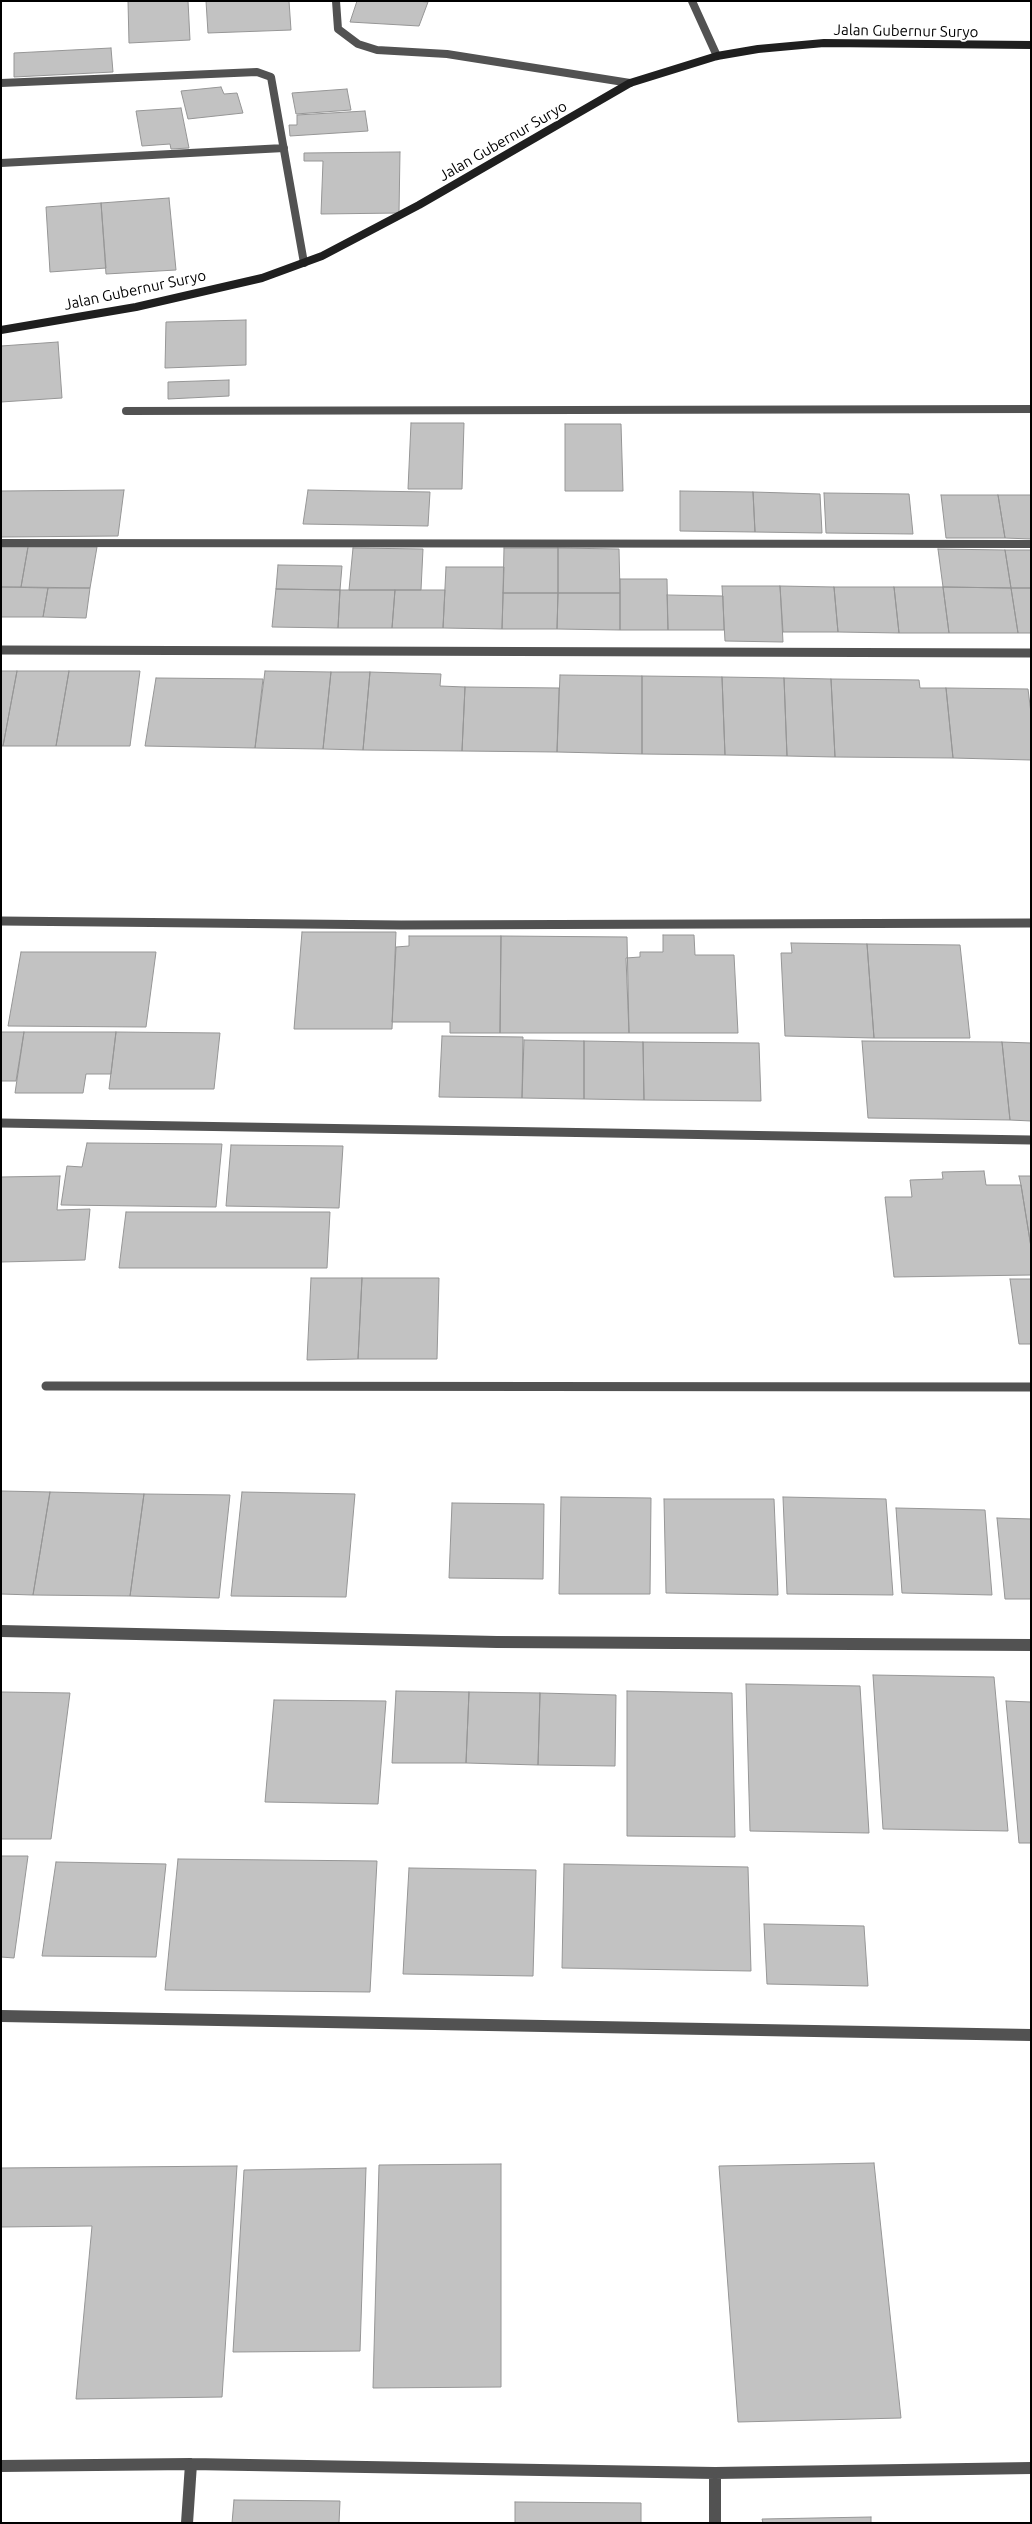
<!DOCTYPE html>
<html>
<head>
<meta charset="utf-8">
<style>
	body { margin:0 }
	#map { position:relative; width:1032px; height:2524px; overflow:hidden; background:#fff; font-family:Ubuntu,sans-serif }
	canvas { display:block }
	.frame { position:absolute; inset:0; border:2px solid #000; pointer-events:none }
</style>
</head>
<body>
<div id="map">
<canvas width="1032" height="2524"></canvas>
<div class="frame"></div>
</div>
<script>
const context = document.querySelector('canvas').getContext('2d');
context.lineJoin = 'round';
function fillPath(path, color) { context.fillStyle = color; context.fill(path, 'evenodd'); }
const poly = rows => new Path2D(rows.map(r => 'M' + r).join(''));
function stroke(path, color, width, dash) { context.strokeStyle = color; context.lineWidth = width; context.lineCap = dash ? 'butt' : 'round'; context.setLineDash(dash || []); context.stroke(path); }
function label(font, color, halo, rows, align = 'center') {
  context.font = font + ' Ubuntu,sans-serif'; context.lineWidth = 4; context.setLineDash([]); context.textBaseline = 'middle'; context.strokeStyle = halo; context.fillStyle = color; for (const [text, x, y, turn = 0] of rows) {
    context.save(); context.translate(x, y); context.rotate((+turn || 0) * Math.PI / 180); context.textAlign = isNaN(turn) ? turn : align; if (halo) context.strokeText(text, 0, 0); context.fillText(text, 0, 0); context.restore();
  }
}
const building = poly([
	[128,1,188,1,190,40,129,43,128,1],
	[206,1,289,1,291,30,208,33,206,1],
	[357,1,416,1,428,2,419,26,350,22,357,1],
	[111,48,113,72,14,77,14,53,111,48],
	[221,87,224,94,237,93,243,113,188,119,181,91,221,87],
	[347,89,351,110,296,114,292,93,347,89],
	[181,108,189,148,171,149,170,144,142,146,136,111,181,108],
	[365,111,368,131,290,136,289,125,297,125,297,115,365,111],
	[400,152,399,213,321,214,323,161,304,161,304,153,400,152],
	[169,198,176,270,106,274,101,203,169,198],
	[101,203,106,268,50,272,46,207,101,203],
	[246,320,246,365,165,368,166,322,246,320],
	[58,342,62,398,1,402,1,346,58,342],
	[229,380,229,396,168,399,168,382,229,380],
	[411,423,464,423,462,489,408,489,411,423],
	[565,424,621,424,623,491,565,491,565,424],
	[124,490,118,536,1,537,1,491,124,490],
	[308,490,430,492,428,526,303,524,308,490],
	[680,491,753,492,755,532,680,531,680,491],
	[753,492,820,494,822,533,755,532,753,492],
	[824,493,909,494,913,534,826,533,824,493],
	[941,495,998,495,1005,538,946,538,941,495],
	[998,495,1031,495,1031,539,1005,538,998,495],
	[1,547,28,547,21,587,1,587,1,547],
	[28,547,97,547,90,588,21,587,28,547],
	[353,548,423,549,421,590,349,590,353,548],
	[504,548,558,548,558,593,503,593,504,548],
	[558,548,619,549,620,593,558,593,558,548],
	[938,549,1005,550,1011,588,943,587,938,549],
	[1005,550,1031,550,1031,588,1011,588,1005,550],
	[278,565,342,566,340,590,276,589,278,565],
	[446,567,504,567,502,629,443,628,446,567],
	[620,579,667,579,668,630,620,630,620,579],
	[722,586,780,586,783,642,725,641,722,586],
	[780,586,834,587,838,632,783,632,780,586],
	[1,587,48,588,43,617,1,617,1,587],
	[834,587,894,587,899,633,838,632,834,587],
	[894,587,943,587,949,633,899,633,894,587],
	[943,587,1011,588,1018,633,949,633,943,587],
	[48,588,90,588,86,618,43,617,48,588],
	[1011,588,1031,588,1031,633,1018,633,1011,588],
	[276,589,340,590,338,628,272,627,276,589],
	[340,590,395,590,392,628,338,628,340,590],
	[395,590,445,590,443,628,392,628,395,590],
	[503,593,558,593,557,629,502,629,503,593],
	[558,593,620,593,620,630,557,629,558,593],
	[667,595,723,596,724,630,668,630,667,595],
	[1,671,17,671,3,746,1,746,1,671],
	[17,671,69,671,56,746,3,746,17,671],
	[69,671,140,671,130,746,56,746,69,671],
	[265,671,331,672,323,749,255,748,265,671],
	[331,672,370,672,363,750,323,749,331,672],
	[370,672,441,674,440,686,465,687,462,751,363,750,370,672],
	[560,675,642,676,642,754,557,752,560,675],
	[642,676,722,677,725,755,642,754,642,676],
	[722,677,784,678,787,756,725,755,722,677],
	[156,678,263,679,255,748,145,746,156,678],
	[784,678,831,679,835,757,787,756,784,678],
	[831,679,919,680,920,688,946,688,953,758,835,757,831,679],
	[465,687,559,688,557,752,462,751,465,687],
	[946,688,1028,689,1031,713,1031,760,953,758,946,688],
	[302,932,396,932,392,1029,294,1029,302,932],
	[663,935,694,935,695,955,734,955,738,1033,629,1033,626,958,640,957,640,952,663,952,663,935],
	[409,936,501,936,500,1033,450,1033,450,1022,392,1022,396,947,409,946,409,936],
	[501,936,627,937,629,1033,500,1033,501,936],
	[791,943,867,944,874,1038,785,1036,781,953,792,953,791,943],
	[867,944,960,945,970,1038,874,1038,867,944],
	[21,952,156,952,146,1027,8,1026,21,952],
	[1,1032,24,1032,16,1081,1,1081,1,1032],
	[24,1032,116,1032,111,1074,86,1074,83,1093,15,1093,24,1032],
	[116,1032,220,1033,214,1089,109,1089,116,1032],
	[442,1036,523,1037,522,1098,439,1097,442,1036],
	[524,1040,584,1041,584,1099,522,1098,524,1040],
	[584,1041,643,1042,644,1100,584,1099,584,1041],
	[862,1041,1002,1042,1010,1120,868,1118,862,1041],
	[643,1042,759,1043,761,1101,644,1100,643,1042],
	[1002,1042,1031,1043,1031,1121,1010,1120,1002,1042],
	[87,1143,222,1144,216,1207,61,1205,67,1166,82,1167,87,1143],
	[231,1145,343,1146,339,1208,226,1206,231,1145],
	[984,1171,986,1185,1021,1185,1031,1247,1031,1275,894,1277,885,1197,912,1197,910,1180,943,1179,942,1172,984,1171],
	[60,1176,57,1210,90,1209,85,1260,1,1262,1,1177,60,1176],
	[1019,1176,1031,1176,1031,1247,1021,1185,1019,1176],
	[126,1212,330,1212,327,1268,119,1268,126,1212],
	[311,1278,362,1278,358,1359,307,1360,311,1278],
	[362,1278,439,1278,437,1359,358,1359,362,1278],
	[1010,1279,1031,1279,1031,1344,1019,1344,1010,1279],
	[1,1491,50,1492,33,1595,1,1594,1,1491],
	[50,1492,144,1494,130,1596,33,1595,50,1492],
	[242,1492,355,1494,346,1597,231,1596,242,1492],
	[144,1494,230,1495,219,1598,130,1596,144,1494],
	[561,1497,651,1498,650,1594,559,1594,561,1497],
	[783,1497,886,1499,893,1595,787,1594,783,1497],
	[664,1499,774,1499,778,1595,666,1593,664,1499],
	[452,1503,544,1504,543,1579,449,1578,452,1503],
	[896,1508,985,1510,992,1595,902,1593,896,1508],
	[997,1518,1031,1519,1031,1599,1005,1599,997,1518],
	[873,1675,994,1677,1008,1831,883,1829,873,1675],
	[746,1684,860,1686,869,1833,750,1831,746,1684],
	[396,1691,469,1692,466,1763,392,1763,396,1691],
	[627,1691,732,1693,735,1837,627,1836,627,1691],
	[1,1692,70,1693,51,1839,1,1839,1,1692],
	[469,1692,540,1693,538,1765,466,1763,469,1692],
	[540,1693,616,1695,615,1766,538,1765,540,1693],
	[274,1700,386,1701,378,1804,265,1802,274,1700],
	[1006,1701,1031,1702,1031,1843,1019,1843,1006,1701],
	[1,1856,28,1856,14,1958,1,1957,1,1856],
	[178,1859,377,1861,370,1992,165,1990,178,1859],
	[56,1862,166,1864,156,1957,42,1956,56,1862],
	[564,1864,748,1867,751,1971,562,1968,564,1864],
	[409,1868,536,1870,533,1976,403,1974,409,1868],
	[764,1924,864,1926,868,1986,767,1984,764,1924],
	[874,2163,901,2418,738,2422,719,2166,874,2163],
	[501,2164,501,2387,373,2388,379,2165,501,2164],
	[237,2166,222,2397,76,2399,92,2226,1,2227,1,2168,237,2166],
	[366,2168,360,2351,233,2352,244,2170,366,2168],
	[234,2500,340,2501,339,2523,232,2523,234,2500],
	[515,2502,641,2503,641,2523,515,2523,515,2502],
	[871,2517,871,2523,763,2523,762,2519,871,2517]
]);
fillPath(building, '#c2c2c2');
stroke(building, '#969696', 1);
stroke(poly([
	[1,83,257,72,271,77,304,263],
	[1,163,284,148]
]), '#525252', 8);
stroke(poly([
	[336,1,338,29,358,44,377,50,447,54,630,83],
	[692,1,717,56],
	[126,411,1031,409],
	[1,543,1031,544]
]), '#525252', 8);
stroke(poly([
	[1,650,1031,653],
	[1,921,401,925,1031,923],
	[1,1123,1031,1140],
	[46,1386,1031,1387]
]), '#525252', 9);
stroke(poly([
	[1,1631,497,1642,1031,1645],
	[1,2016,1031,2035],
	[1,2466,191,2464,715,2473,1031,2468],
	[715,2473,715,2523],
	[187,2523,191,2464]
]), '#525252', 12);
stroke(poly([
	[1,330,136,307,262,278,322,256,419,205,630,83,717,56,758,49,824,43,1031,45]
]), '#1f1f1f', 8);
label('15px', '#000', '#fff', [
	["Jalan Gubernur Suryo",906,31,1],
	["Jalan Gubernur Suryo",503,141,-30],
	["Jalan Gubernur Suryo",135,290,-12]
]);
</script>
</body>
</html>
